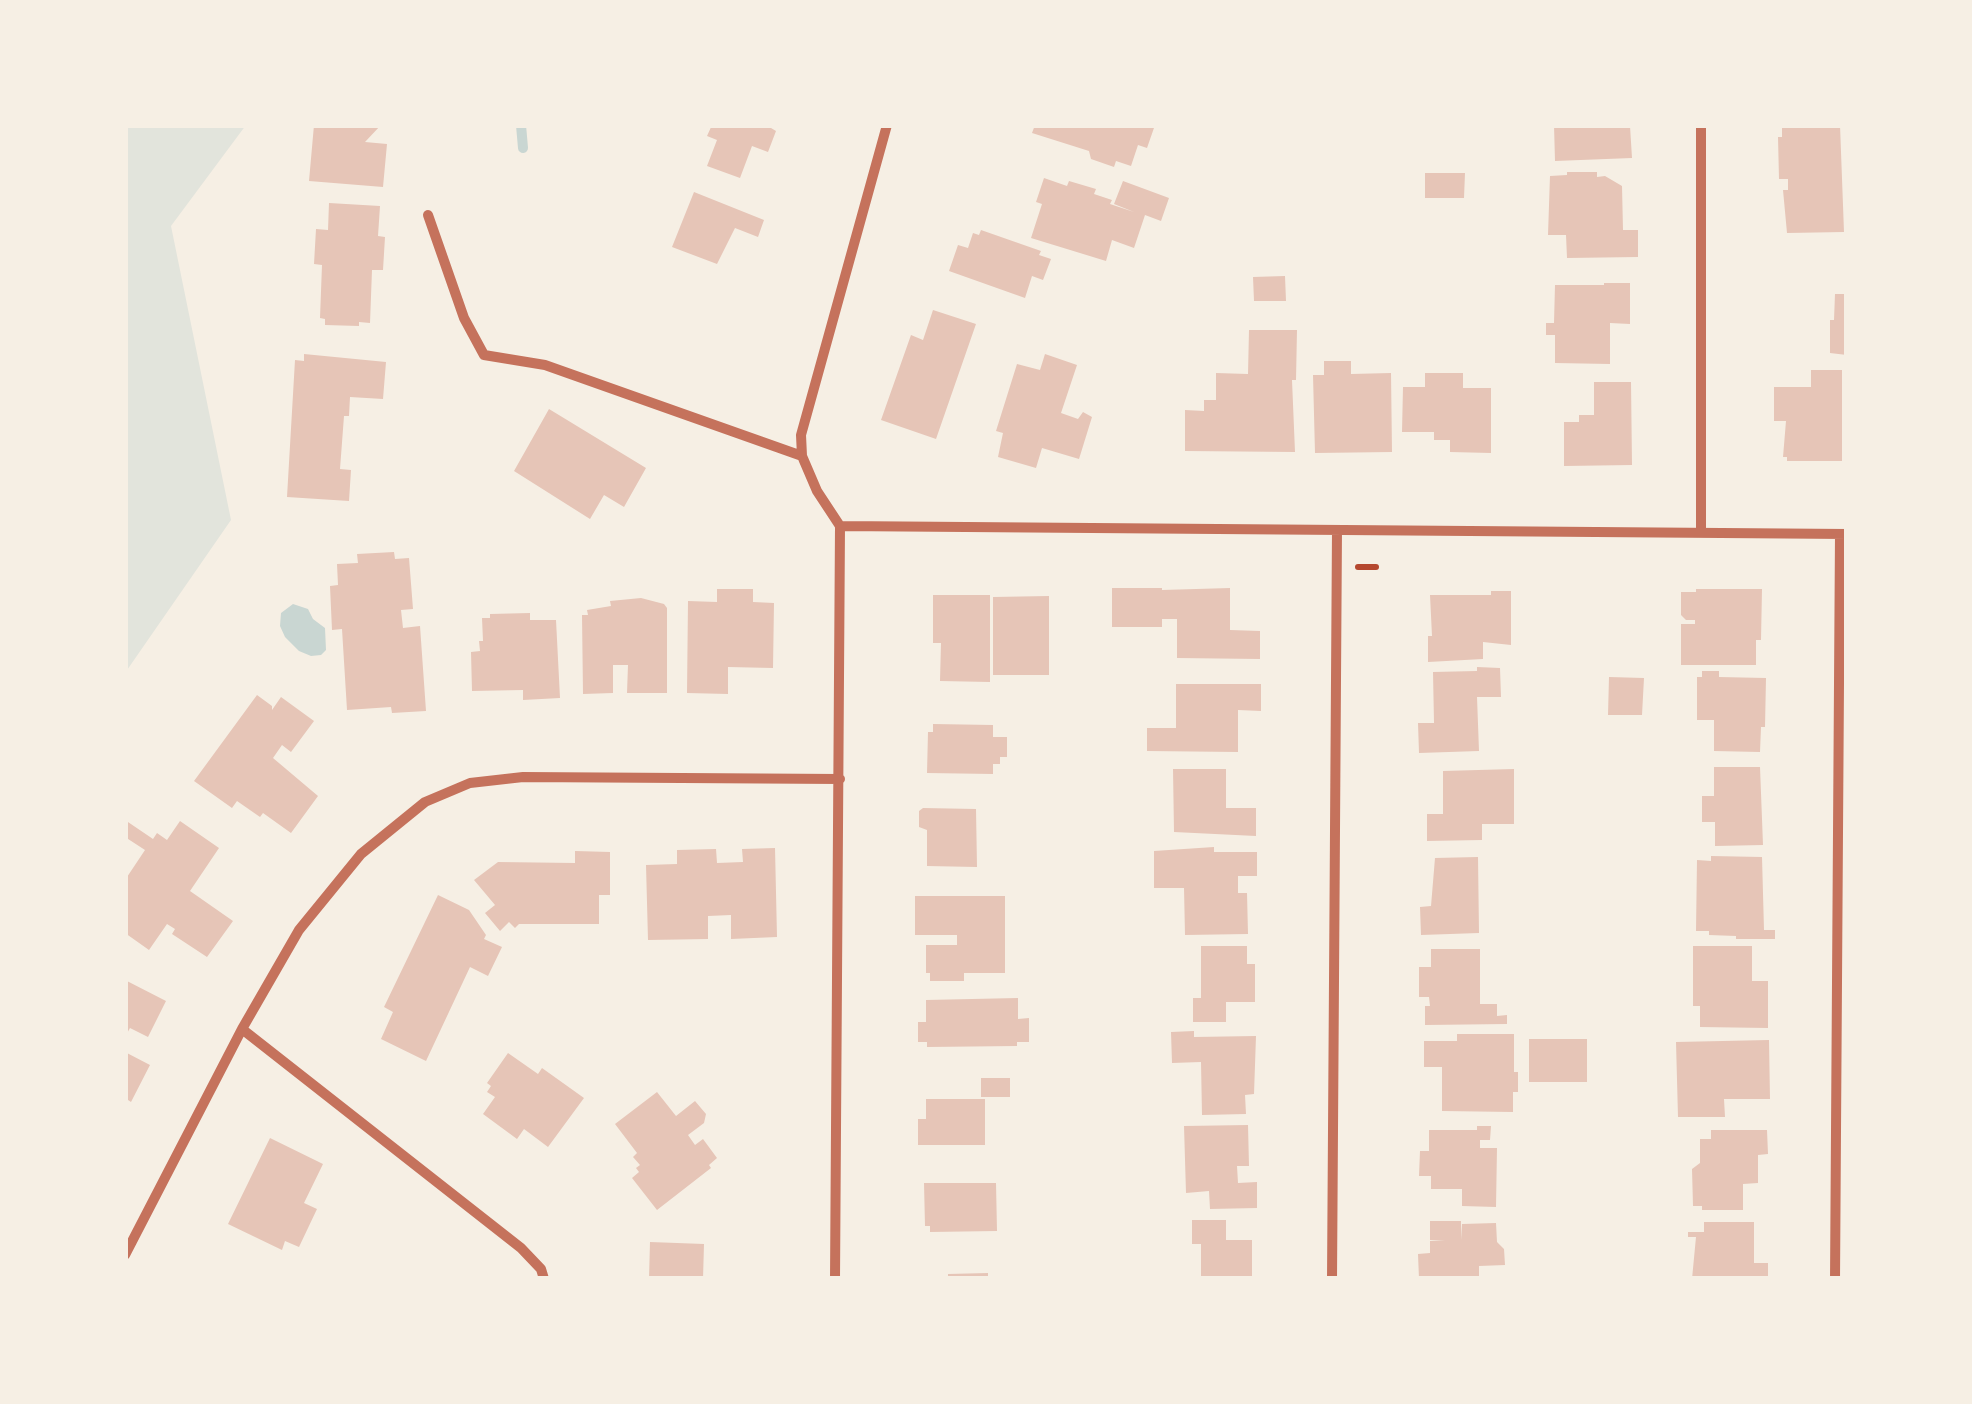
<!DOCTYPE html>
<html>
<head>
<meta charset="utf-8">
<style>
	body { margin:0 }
	#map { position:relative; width:1972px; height:1404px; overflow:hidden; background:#f6efe4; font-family:Literata,serif }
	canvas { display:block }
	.frame { position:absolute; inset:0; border:128px solid #f6efe4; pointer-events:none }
</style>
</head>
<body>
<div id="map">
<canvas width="1972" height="1404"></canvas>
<div class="frame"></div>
</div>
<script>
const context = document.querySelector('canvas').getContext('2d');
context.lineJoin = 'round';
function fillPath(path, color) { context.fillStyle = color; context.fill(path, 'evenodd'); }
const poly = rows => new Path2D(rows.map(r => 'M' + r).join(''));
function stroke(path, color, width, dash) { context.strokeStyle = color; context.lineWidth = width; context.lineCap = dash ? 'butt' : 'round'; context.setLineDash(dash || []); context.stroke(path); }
fillPath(poly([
	[125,125,246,125,171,226,231,520,125,673]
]), '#e2e4dc');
fillPath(poly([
	[293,604,308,609,313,619,325,628,326,650,321,655,311,656,299,651,285,637,280,626,281,613]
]), '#c9d6d2');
stroke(poly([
	[521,125,523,148]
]), '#c9d6d2', 10);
fillPath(poly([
	[314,125,381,125,365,142,387,144,383,187,309,181],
	[712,125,766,125,776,131,768,152,752,146,740,178,707,166,717,140,707,136],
	[1035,125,1155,125,1147,148,1138,145,1131,166,1116,161,1114,167,1091,159,1089,151,1032,133],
	[1554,125,1630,126,1632,158,1555,161],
	[1782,125,1840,125,1844,232,1787,233,1783,190,1788,190,1788,179,1779,179,1778,137,1782,137],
	[1567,172,1597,172,1597,177,1605,176,1622,186,1623,230,1638,230,1638,257,1567,258,1566,235,1548,235,1550,176,1567,175],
	[1425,173,1465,173,1464,198,1425,198],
	[1044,178,1067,186,1069,181,1096,189,1094,194,1112,200,1110,204,1134,212,1114,204,1123,181,1169,198,1161,221,1145,215,1134,248,1112,240,1106,261,1031,238,1042,204,1036,202],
	[694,192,764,220,758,237,735,228,717,264,672,247],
	[329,203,380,206,378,236,385,237,383,270,372,270,370,323,359,322,359,326,325,325,325,319,320,318,322,265,314,264,316,229,328,230],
	[981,230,1041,251,1039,255,1051,259,1043,280,1032,276,1025,298,949,271,958,245,968,248,973,233,979,235],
	[1285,276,1286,301,1254,301,1253,277],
	[1604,283,1630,283,1630,324,1610,323,1610,364,1555,363,1555,335,1546,335,1546,323,1554,323,1555,285,1604,285],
	[1835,294,1847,294,1847,355,1830,353,1830,320,1834,320],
	[933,310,976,324,936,439,881,420,911,335,923,340],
	[1249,330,1297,330,1296,380,1292,380,1295,452,1185,451,1185,410,1204,411,1204,400,1216,400,1216,373,1248,374],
	[304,354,386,362,383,399,350,397,349,416,344,416,340,469,351,470,349,501,287,497,295,360,304,361],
	[1045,354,1077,365,1061,413,1078,419,1083,412,1092,417,1079,459,1042,448,1036,468,998,457,1003,433,996,431,1017,364,1040,370],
	[1324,361,1351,361,1351,374,1391,373,1392,452,1315,453,1313,375,1324,375],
	[1811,370,1842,370,1842,461,1787,461,1787,457,1783,457,1786,421,1774,421,1774,387,1811,387],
	[1425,373,1463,373,1463,388,1491,388,1491,453,1450,452,1450,440,1434,440,1434,432,1402,432,1403,387,1425,387],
	[1594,382,1631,382,1632,465,1564,466,1564,422,1579,422,1579,415,1594,415],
	[549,409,646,468,624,507,604,495,590,519,514,471],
	[394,552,395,559,409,558,413,609,401,610,403,628,420,626,426,711,392,713,391,707,347,710,342,629,332,630,330,586,338,585,337,564,358,563,357,554],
	[1112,588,1162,588,1162,590,1230,588,1230,630,1260,631,1260,659,1177,658,1177,619,1162,619,1162,627,1112,627],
	[717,589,753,589,753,602,774,603,773,668,728,667,728,694,687,693,688,601,717,602],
	[1696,589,1762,589,1761,640,1756,640,1756,665,1681,665,1681,624,1695,624,1695,620,1686,620,1681,615,1681,592,1696,592],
	[1491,591,1511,591,1511,645,1483,642,1483,659,1428,662,1428,636,1432,636,1430,595,1491,595],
	[933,595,990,595,990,682,940,681,941,643,933,643],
	[1049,596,1049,675,993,675,993,597],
	[641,598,664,604,667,608,667,693,627,693,628,665,613,665,613,693,583,694,582,615,588,615,587,610,611,606,610,601],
	[530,613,530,620,556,620,560,698,523,700,523,690,472,691,471,652,480,651,479,641,483,641,482,618,490,618,490,614],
	[1477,667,1500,668,1501,697,1477,697,1479,751,1419,753,1418,723,1434,723,1433,672,1477,671],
	[1702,671,1719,671,1719,677,1766,678,1765,727,1761,727,1760,752,1714,751,1714,720,1697,720,1697,677,1702,677],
	[1609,677,1644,678,1642,715,1608,715],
	[1176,684,1261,684,1261,711,1238,710,1238,752,1147,751,1147,728,1176,728],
	[257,695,272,706,272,710,281,697,314,721,291,752,282,745,273,758,318,796,291,833,263,813,260,817,237,801,232,808,194,781],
	[933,724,993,725,993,737,1007,737,1007,757,1000,757,1000,764,993,764,993,774,927,773,928,732,933,732],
	[1714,767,1760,767,1763,845,1715,846,1715,822,1702,822,1702,796,1714,796],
	[1173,769,1226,769,1226,808,1256,808,1256,836,1174,832],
	[1514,769,1514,824,1482,824,1482,840,1427,841,1427,814,1443,814,1443,771],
	[923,808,976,809,977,867,927,866,927,830,919,827,919,811],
	[125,820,153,839,157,833,167,840,180,821,219,848,190,891,233,921,207,957,172,934,175,929,167,924,149,950,125,933,125,880,145,850,125,837],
	[1214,847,1214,852,1257,852,1257,876,1238,876,1238,893,1247,893,1248,934,1185,935,1184,888,1154,888,1154,851],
	[775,848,777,937,731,939,731,915,708,916,708,939,648,940,646,865,677,864,677,850,716,849,717,863,743,862,742,849],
	[575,851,610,852,610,895,599,895,599,924,519,924,515,928,509,922,500,931,485,913,495,905,474,880,498,862,575,863],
	[1711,856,1762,857,1764,930,1775,930,1775,939,1736,939,1736,936,1709,935,1709,931,1696,931,1697,860,1711,861],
	[1478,857,1479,933,1421,935,1420,907,1431,906,1435,858],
	[438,895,469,910,486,935,484,939,502,947,488,976,470,967,426,1061,381,1039,393,1012,384,1007],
	[915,896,1005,896,1005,973,964,973,964,981,930,981,930,973,926,973,926,945,957,945,957,935,915,935],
	[1201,946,1247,946,1247,964,1255,964,1255,1002,1226,1002,1226,1022,1193,1022,1193,998,1201,998],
	[1693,946,1752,946,1752,981,1768,981,1768,1028,1700,1027,1700,1006,1693,1006],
	[1431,949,1480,949,1480,1004,1497,1004,1497,1016,1507,1015,1507,1024,1425,1025,1425,1006,1430,1006,1429,997,1419,997,1419,967,1431,967],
	[125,980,166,1001,148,1037,130,1028,125,1037],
	[1018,998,1018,1019,1029,1018,1029,1042,1017,1042,1017,1046,927,1047,927,1042,918,1042,918,1022,926,1022,926,1000],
	[1194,1031,1194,1037,1256,1036,1254,1094,1245,1095,1246,1114,1202,1115,1201,1062,1172,1063,1171,1032],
	[1457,1034,1514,1034,1514,1072,1518,1072,1518,1092,1513,1092,1513,1112,1442,1111,1442,1067,1424,1067,1424,1041,1457,1041],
	[1529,1039,1587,1039,1587,1082,1529,1082],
	[1769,1040,1770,1099,1724,1099,1725,1117,1678,1117,1676,1042],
	[125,1052,150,1065,131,1102,125,1098],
	[508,1053,538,1074,542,1068,584,1098,548,1147,524,1129,517,1139,483,1114,495,1097,487,1092,491,1086,487,1083],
	[981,1078,1010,1078,1010,1097,981,1097],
	[657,1092,676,1116,695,1101,706,1114,704,1123,688,1135,695,1145,703,1139,717,1158,709,1165,711,1168,657,1210,632,1178,639,1172,636,1168,640,1165,633,1157,637,1153,615,1124],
	[926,1099,985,1099,985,1145,918,1145,918,1119,926,1119],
	[1248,1125,1249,1166,1237,1166,1238,1183,1257,1182,1257,1208,1210,1209,1209,1191,1186,1193,1184,1126],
	[1477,1126,1491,1126,1490,1140,1480,1140,1480,1148,1497,1148,1496,1207,1462,1206,1462,1189,1431,1189,1431,1176,1419,1176,1420,1151,1429,1151,1429,1130,1477,1130],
	[1711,1130,1767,1130,1768,1154,1758,1155,1758,1183,1743,1184,1743,1210,1702,1210,1702,1206,1693,1206,1692,1169,1700,1163,1700,1139,1711,1139],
	[270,1138,323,1164,304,1203,317,1209,299,1247,285,1241,282,1250,228,1224],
	[924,1183,996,1183,997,1231,930,1232,930,1226,925,1226],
	[1192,1220,1226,1220,1226,1240,1252,1240,1252,1279,1201,1279,1201,1244,1192,1244],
	[1430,1221,1461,1221,1461,1240,1462,1224,1496,1223,1497,1242,1504,1249,1505,1265,1479,1266,1479,1279,1419,1279,1418,1254,1430,1253,1430,1241,1445,1241,1430,1240],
	[1704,1222,1754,1222,1754,1263,1768,1263,1768,1279,1692,1279,1696,1237,1688,1237,1688,1232,1704,1232],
	[650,1242,704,1244,703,1279,649,1279],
	[988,1273,988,1279,948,1279,948,1274]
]), '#e6c5b7');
stroke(poly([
	[1358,567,1376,567]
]), '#b5482f', 6);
stroke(poly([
	[428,215,464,318,484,355,545,365,802,456],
	[840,526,1847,534],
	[1701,533,1701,125],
	[242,1029,521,1248,541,1269,544,1279],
	[125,1255,242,1029,299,930,361,854,425,802,470,783,523,777,840,779],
	[835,1279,840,526,817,491,802,456,801,435,887,125],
	[1332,1279,1337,530],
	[1835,1279,1840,534]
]), '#c5725c', 10);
</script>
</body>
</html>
